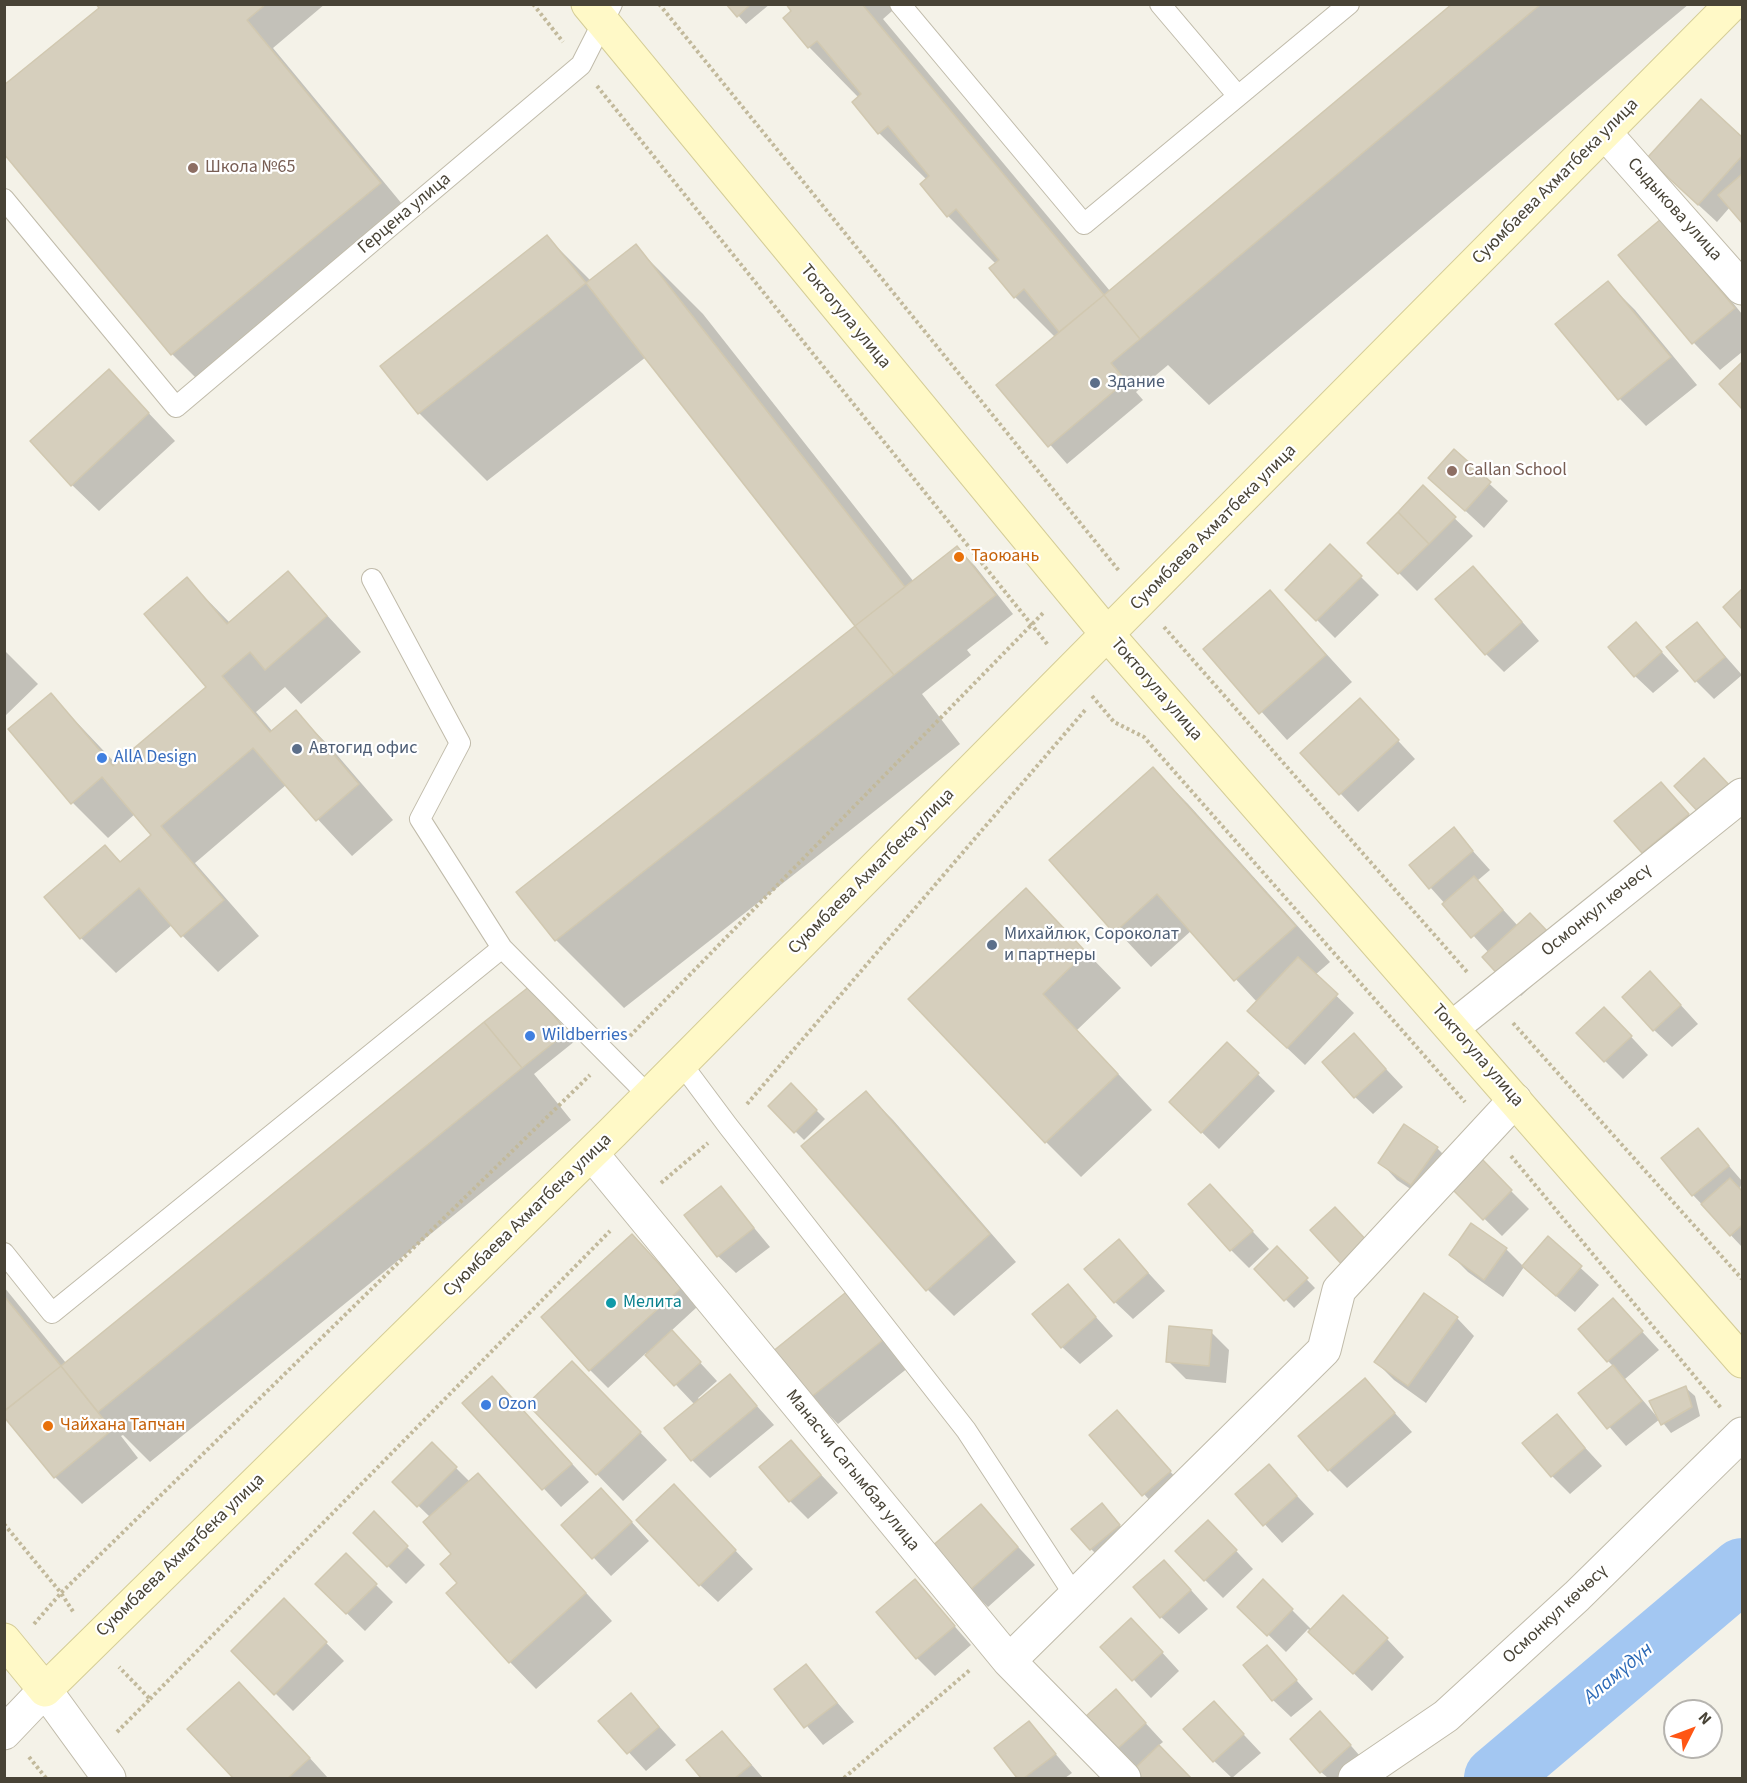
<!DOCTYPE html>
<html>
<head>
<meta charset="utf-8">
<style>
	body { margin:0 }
	#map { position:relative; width:1747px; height:1783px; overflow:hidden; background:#f4f2e8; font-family:"Source Sans 3",sans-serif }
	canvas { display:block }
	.frame { position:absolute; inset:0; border:6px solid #484336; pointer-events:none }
	.north { position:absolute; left:1663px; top:1699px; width:60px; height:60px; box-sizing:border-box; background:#fff; border:2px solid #b6b4af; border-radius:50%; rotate:48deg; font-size:16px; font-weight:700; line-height:24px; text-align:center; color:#484336 }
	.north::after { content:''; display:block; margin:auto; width:21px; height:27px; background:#ff5614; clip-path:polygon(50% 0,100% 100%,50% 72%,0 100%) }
</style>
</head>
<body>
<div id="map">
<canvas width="1747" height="1783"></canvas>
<div class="frame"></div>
<div class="north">N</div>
</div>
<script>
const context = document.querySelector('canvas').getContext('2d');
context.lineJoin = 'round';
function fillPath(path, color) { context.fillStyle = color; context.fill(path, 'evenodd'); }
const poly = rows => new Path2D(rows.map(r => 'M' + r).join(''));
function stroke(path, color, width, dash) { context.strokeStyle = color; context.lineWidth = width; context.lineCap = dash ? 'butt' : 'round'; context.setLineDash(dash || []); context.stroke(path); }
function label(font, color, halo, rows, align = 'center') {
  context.font = font + ' "Source Sans 3",sans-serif'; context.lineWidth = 4.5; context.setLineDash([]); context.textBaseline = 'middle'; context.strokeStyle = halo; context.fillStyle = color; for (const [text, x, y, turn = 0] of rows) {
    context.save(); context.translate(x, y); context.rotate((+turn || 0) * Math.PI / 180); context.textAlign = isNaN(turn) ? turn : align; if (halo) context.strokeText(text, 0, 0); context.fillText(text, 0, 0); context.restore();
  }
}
fillPath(poly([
	[98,4,325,4,273,48,407,210,199,381,172,354,4,151,101,8],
	[728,4,770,4,746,24],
	[788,4,900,4,883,19,1110,291,1454,4,1689,4,1209,405,1168,365,1136,392,1143,400,1067,464,998,385,1055,337,1015,297,996,264,948,216,927,180,879,133,859,98,809,47,794,12],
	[1701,101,1742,139,1742,221,1730,207,1717,222,1667,176],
	[547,237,591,281,635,246,703,314,914,582,957,548,975,566,1013,614,967,650,971,655,922,694,960,744,624,1008,556,940,857,627,646,357,487,481,419,413,382,367],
	[1688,248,1742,314,1742,352,1720,370,1694,343,1620,255],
	[1608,283,1635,310,1697,385,1646,426,1620,399,1558,324],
	[1742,364,1742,407,1721,384],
	[109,371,175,441,99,511,72,485],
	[1454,451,1508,501,1484,528,1430,478],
	[1423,488,1473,536,1417,591,1369,543],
	[1330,546,1379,595,1335,638,1287,590],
	[288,573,361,652,301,704,285,687,256,712,273,732,296,712,331,748,393,820,352,856,286,785,195,863,259,936,218,972,172,925,116,973,81,938,105,847,121,862,153,835,135,814,108,838,72,802,51,695,117,765,208,687,187,579,230,623],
	[1491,586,1539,641,1504,672,1486,654],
	[1270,592,1352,682,1287,740,1205,649],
	[1636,624,1679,671,1653,693,1635,676],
	[1697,624,1742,675,1714,699,1696,681],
	[4,650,38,684,4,717],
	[1377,718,1415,759,1358,812,1302,753],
	[1153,769,1188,804,1330,962,1315,975,1354,1013,1305,1065,1267,1029,1257,1002,1191,931,1151,967,1051,860],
	[1661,784,1705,833,1661,870,1616,821],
	[1454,830,1490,870,1477,881,1518,926,1567,953,1521,996,1503,978,1489,953,1430,887],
	[1026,890,1121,988,1077,1030,1152,1110,1081,1177,1046,1142],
	[1668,991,1698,1024,1672,1047,1654,1030],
	[538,996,575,1041,534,1074,571,1120,150,1462,123,1435,121,1436,138,1458,82,1504,55,1477,4,1406,4,1287,66,1363],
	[1622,1027,1648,1055,1623,1079,1605,1061],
	[1227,1044,1275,1091,1219,1149,1171,1102],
	[1371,1053,1403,1087,1373,1114,1355,1097],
	[791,1085,825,1119,804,1140,770,1106],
	[866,1093,893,1120,1016,1262,954,1316,927,1289],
	[1698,1130,1742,1181,1740,1189,1742,1192,1742,1247,1693,1195],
	[1437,1148,1455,1166,1430,1202,1397,1180,1380,1162],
	[1480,1160,1529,1209,1502,1236,1452,1187],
	[721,1188,770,1247,736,1273,718,1256],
	[1227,1204,1269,1249,1249,1268,1231,1250],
	[1548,1238,1599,1285,1575,1312,1542,1284],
	[1119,1241,1165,1291,1133,1319,1115,1302],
	[1277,1249,1315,1288,1294,1308,1256,1269],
	[1506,1249,1524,1267,1503,1297,1468,1272,1451,1255],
	[650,1254,697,1307,671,1331,717,1381,698,1398,700,1400,730,1376,774,1425,710,1478,692,1460,695,1405,646,1353,608,1388,590,1370],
	[1068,1286,1113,1336,1080,1364,1062,1347],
	[850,1291,914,1363,838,1424,811,1397],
	[1613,1300,1659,1350,1625,1379,1657,1417,1686,1388,1695,1396,1700,1416,1671,1433,1660,1419,1626,1446,1580,1393,1613,1366,1608,1361],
	[1457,1318,1474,1336,1426,1403,1394,1380,1376,1362],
	[1211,1332,1229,1350,1226,1383,1186,1379,1168,1361],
	[1365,1380,1412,1432,1347,1488,1329,1470],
	[599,1390,667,1460,623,1501,529,1404],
	[509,1396,589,1482,561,1507,464,1403],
	[1117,1413,1187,1490,1161,1513,1091,1435],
	[1556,1416,1602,1466,1570,1494,1552,1476],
	[791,1442,838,1493,808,1519,790,1501],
	[432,1444,470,1482,478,1475,612,1621,536,1689,510,1662,459,1583,453,1555,430,1517,394,1482],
	[1269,1466,1314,1514,1282,1543,1237,1494],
	[691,1504,753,1569,718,1602,700,1585],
	[980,1506,1035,1565,988,1607,970,1590],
	[619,1508,649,1541,611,1576,563,1525],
	[374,1514,425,1565,406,1584,355,1533],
	[1110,1514,1127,1534,1099,1557,1091,1549],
	[1226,1540,1253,1569,1223,1598,1205,1580],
	[346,1555,393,1602,365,1631,317,1584],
	[1182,1580,1208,1609,1179,1634,1161,1617],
	[915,1581,971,1645,935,1676,917,1658],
	[1263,1581,1312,1630,1387,1639,1404,1657,1372,1691,1308,1629,1286,1652,1239,1606],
	[284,1600,344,1661,293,1711,233,1651],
	[1149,1638,1179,1671,1151,1698,1103,1647],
	[1267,1647,1313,1699,1291,1717,1273,1700],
	[806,1666,854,1722,823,1745,776,1689],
	[1116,1691,1163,1742,1158,1746,1190,1778,1141,1778,1116,1750],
	[631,1695,676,1745,646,1771,600,1721],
	[1214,1703,1261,1753,1232,1778,1214,1761],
	[266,1710,328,1778,235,1778,189,1729],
	[1029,1723,1072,1773,1065,1778,1019,1778,996,1749],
	[1338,1731,1367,1764,1351,1778,1328,1778,1321,1772],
	[722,1733,740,1751,763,1778,703,1778,688,1761]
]), '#0003');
stroke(poly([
	[1496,1778,1742,1570]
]), '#a3c7f2', 64);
const building = poly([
	[96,4,266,4,247,20,381,183,171,355,4,154,4,85,99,8,96,4],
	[726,4,751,4,737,17,726,4],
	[786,4,862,4,1104,295,1059,332,1024,289,1014,298,989,268,999,260,956,209,947,217,920,184,929,176,888,126,878,134,852,102,861,94,817,41,808,48,783,18,791,11,786,4],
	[1452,4,1541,4,1140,339,1104,295,1452,4],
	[1701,99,1742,137,1742,156,1698,205,1647,158,1701,99],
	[1742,174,1742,223,1718,195,1742,174],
	[1661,219,1735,308,1692,344,1618,255,1661,219],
	[547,235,586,283,418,414,380,366,547,235],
	[636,244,905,587,855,626,586,283,636,244],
	[1608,281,1671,357,1618,400,1555,324,1608,281],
	[1104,295,1140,339,1111,363,1126,381,1048,447,996,385,1104,295],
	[1742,362,1742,409,1719,384,1742,362],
	[109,369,149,413,71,486,30,441,109,369],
	[1454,449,1491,482,1465,511,1428,478,1454,449],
	[1423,485,1456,517,1429,544,1398,512,1423,485],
	[1398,512,1429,544,1398,574,1367,543,1398,512],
	[1330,544,1362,576,1316,621,1285,590,1330,544],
	[957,546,996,595,894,675,855,626,957,546],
	[1473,566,1522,622,1485,655,1435,599,1473,566],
	[288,571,327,616,265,670,250,652,222,676,270,732,296,710,359,784,316,821,253,748,161,826,224,900,181,937,139,888,80,939,44,897,105,845,120,862,151,835,102,777,71,804,8,729,51,693,113,766,206,687,144,614,187,577,227,624,288,571],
	[1742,589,1742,629,1723,607,1742,589],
	[1270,590,1326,655,1259,714,1203,649,1270,590],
	[1636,622,1662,652,1634,677,1608,647,1636,622],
	[1697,622,1725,657,1695,682,1666,647,1697,622],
	[855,626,894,675,555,941,516,892,855,626],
	[1360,698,1399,740,1339,795,1300,753,1360,698],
	[1704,758,1732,788,1702,816,1674,786,1704,758],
	[1153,767,1296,926,1234,981,1157,894,1114,933,1049,860,1153,767],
	[1661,782,1689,814,1642,853,1614,821,1661,782],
	[1454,827,1473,851,1429,889,1409,865,1454,827],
	[1474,876,1503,910,1471,938,1442,904,1474,876],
	[1026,888,1086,952,1043,994,1118,1074,1045,1143,908,999,1026,888],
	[1530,913,1550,934,1502,979,1482,957,1530,913],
	[1298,957,1338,994,1287,1048,1247,1011,1298,957],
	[1650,971,1681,1005,1653,1031,1622,997,1650,971],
	[530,986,567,1032,522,1068,484,1022,530,986],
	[1604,1007,1632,1036,1604,1062,1576,1033,1604,1007],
	[484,1022,522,1068,98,1412,61,1366,484,1022],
	[1354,1033,1386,1069,1354,1098,1322,1062,1354,1033],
	[1227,1042,1259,1073,1201,1133,1169,1102,1227,1042],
	[791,1083,817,1110,794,1133,768,1106,791,1083],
	[866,1091,990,1234,926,1291,801,1146,866,1091],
	[1404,1124,1438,1147,1411,1185,1378,1163,1404,1124],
	[1698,1128,1729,1166,1692,1196,1661,1158,1698,1128],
	[1480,1157,1512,1190,1483,1220,1450,1187,1480,1157],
	[1730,1178,1742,1191,1742,1225,1730,1236,1701,1204,1730,1178],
	[1210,1184,1253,1231,1230,1251,1188,1204,1210,1184],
	[721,1186,754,1228,717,1257,684,1215,721,1186],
	[1335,1207,1371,1245,1346,1269,1310,1230,1335,1207],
	[1471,1223,1507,1248,1484,1280,1449,1255,1471,1223],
	[632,1234,681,1288,589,1371,541,1317,632,1234],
	[1548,1236,1582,1266,1556,1296,1522,1266,1548,1236],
	[1119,1239,1148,1273,1114,1303,1084,1269,1119,1239],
	[1277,1246,1308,1278,1284,1301,1254,1269,1277,1246],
	[1068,1284,1096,1317,1061,1348,1032,1314,1068,1284],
	[850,1289,888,1336,810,1398,772,1352,850,1289],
	[1424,1293,1458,1317,1408,1386,1374,1362,1424,1293],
	[4,1296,61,1366,6,1410,4,1409,4,1296],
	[1613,1298,1643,1331,1607,1362,1578,1329,1613,1298],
	[1169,1326,1212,1330,1209,1366,1166,1362,1169,1326],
	[672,1330,701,1362,674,1386,645,1355,672,1330],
	[572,1361,641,1432,596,1475,527,1404,572,1361],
	[1613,1365,1642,1401,1607,1429,1578,1393,1613,1365],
	[61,1366,112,1430,54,1478,4,1417,4,1411,61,1366],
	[730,1374,757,1406,691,1461,664,1428,730,1374],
	[492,1376,572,1464,542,1490,462,1403,492,1376],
	[1365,1378,1395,1413,1328,1471,1298,1436,1365,1378],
	[1686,1386,1692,1407,1661,1425,1649,1401,1686,1386],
	[1117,1410,1171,1471,1142,1496,1089,1435,1117,1410],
	[1557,1414,1585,1448,1551,1477,1522,1443,1557,1414],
	[791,1440,821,1475,789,1502,759,1467,791,1440],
	[432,1442,457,1467,417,1507,392,1482,432,1442],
	[1269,1464,1297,1496,1263,1526,1235,1494,1269,1464],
	[478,1473,586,1593,509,1663,446,1593,457,1583,440,1564,451,1554,423,1522,478,1473],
	[674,1484,736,1550,699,1586,636,1520,674,1484],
	[601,1488,632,1522,592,1559,561,1525,601,1488],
	[1102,1503,1120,1525,1090,1550,1071,1529,1102,1503],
	[981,1504,1018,1547,969,1591,931,1547,981,1504],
	[374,1511,408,1546,387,1567,353,1533,374,1511],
	[1208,1520,1237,1550,1204,1581,1175,1551,1208,1520],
	[346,1553,377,1584,346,1614,315,1584,346,1553],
	[1164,1560,1191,1590,1160,1618,1133,1587,1164,1560],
	[915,1579,955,1626,916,1659,876,1612,915,1579],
	[1263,1579,1293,1609,1267,1636,1237,1607,1263,1579],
	[1343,1595,1388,1638,1353,1674,1308,1632,1343,1595],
	[284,1598,327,1642,274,1695,231,1651,284,1598],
	[1131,1618,1163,1652,1132,1681,1100,1647,1131,1618],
	[1267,1645,1297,1680,1272,1701,1243,1665,1267,1645],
	[806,1664,837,1703,804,1728,774,1689,806,1664],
	[239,1682,310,1758,288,1778,233,1778,187,1729,239,1682],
	[1116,1689,1146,1723,1115,1751,1085,1717,1116,1689],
	[631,1693,659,1727,627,1754,598,1721,631,1693],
	[1214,1701,1244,1734,1213,1762,1183,1729,1214,1701],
	[1320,1711,1351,1745,1320,1773,1290,1739,1320,1711],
	[1029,1721,1056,1754,1024,1778,1017,1778,994,1748,1029,1721],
	[722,1731,751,1765,735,1778,701,1778,686,1760,722,1731],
	[1159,1745,1191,1778,1139,1778,1132,1771,1159,1745]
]);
fillPath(building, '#d6cfbd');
stroke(building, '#d1c8b0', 1.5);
const lane = poly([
	[900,4,1084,224,1349,4],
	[1160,4,1238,96],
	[4,199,176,407,581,65,612,4],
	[372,579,460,743,420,819,502,948,649,1096],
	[681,1063,728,1126,966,1430,1075,1596],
	[4,1253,52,1313,502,948]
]);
const street = poly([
	[1605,133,1742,288],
	[1452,1028,1742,795],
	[592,1154,1009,1661,1124,1778],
	[1009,1661,1324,1350,1339,1290,1515,1100],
	[4,1733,45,1690,109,1778],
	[1355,1778,1446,1716,1577,1596,1742,1434]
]);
const secondary = poly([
	[588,4,1108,635,1742,1361],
	[4,1640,45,1690,613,1132,1732,4]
]);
stroke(lane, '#c0bbaa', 22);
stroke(street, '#c0bbaa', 35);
stroke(secondary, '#d5cd97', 35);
stroke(poly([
	[533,4,563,42],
	[659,4,1120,572],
	[597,86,1048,645],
	[1164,627,1468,973],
	[1092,696,1114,722,1144,737,1465,1102],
	[1513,1023,1742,1279],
	[630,1036,1044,612],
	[747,1104,1086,709],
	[1511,1156,1721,1408],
	[661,1183,708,1143],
	[4,1524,61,1593,590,1075],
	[34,1624,61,1593,74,1613],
	[150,1699,610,1231],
	[117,1732,150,1699,119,1667],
	[29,1757,46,1778],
	[844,1778,971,1669]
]), '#c2b99b', 4, [3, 3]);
stroke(lane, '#fff', 20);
stroke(street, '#fff', 33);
stroke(secondary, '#fff9c7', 33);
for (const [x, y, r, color] of [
	[193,168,6,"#8d6e63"],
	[1095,383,6,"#5c6f8a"],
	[1452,471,6,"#8d6e63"],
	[959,557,6,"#e8710a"],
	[297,749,6,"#5c6f8a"],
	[102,758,6,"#3f7fe0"],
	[992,945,6,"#5c6f8a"],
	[530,1036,6,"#3f7fe0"],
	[611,1303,6,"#0f9aa8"],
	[486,1405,6,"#3f7fe0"],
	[48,1426,6,"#e8710a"]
]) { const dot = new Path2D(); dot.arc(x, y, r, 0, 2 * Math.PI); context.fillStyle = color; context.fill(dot); stroke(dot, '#fff', 2); }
label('18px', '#785e54', '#fff', [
	["Школа №65",205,168],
	["Callan School",1464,471]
], 'left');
label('18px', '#484336', '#fff', [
	["Суюмбаева Ахматбека улица",1556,182,-45],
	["Сыдыкова улица",1674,210,48],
	["Герцена улица",405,214,-40],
	["Токтогула улица",845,317,50],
	["Суюмбаева Ахматбека улица",1214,528,-45],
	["Токтогула улица",1156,690,49],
	["Суюмбаева Ахматбека улица",872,872,-45],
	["Осмонкул көчөсү",1597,911,-39],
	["Токтогула улица",1477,1056,49],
	["Суюмбаева Ахматбека улица",528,1216,-44],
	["Манасчи Сагымбая улица",852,1471,51],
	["Суюмбаева Ахматбека улица",181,1556,-44],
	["Осмонкул көчөсү",1556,1615,-43]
]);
label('18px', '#4e5e75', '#fff', [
	["Здание",1107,383],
	["Автогид офис",309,749],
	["Михайлюк, Сороколат",1004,935],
	["и партнеры",1004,956]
], 'left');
label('18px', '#c56008', '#fff', [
	["Таоюань",971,557],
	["Чайхана Тапчан",60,1426]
], 'left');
label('18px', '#366cbe', '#fff', [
	["AllA Design",114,758],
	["Wildberries",542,1036],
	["Ozon",498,1405]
], 'left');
label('18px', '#0d838f', '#fff', [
	["Мелита",623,1303]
], 'left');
label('italic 20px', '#2c6ab7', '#fff', [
	["Аламүдүн",1619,1674,-40]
]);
</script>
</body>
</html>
